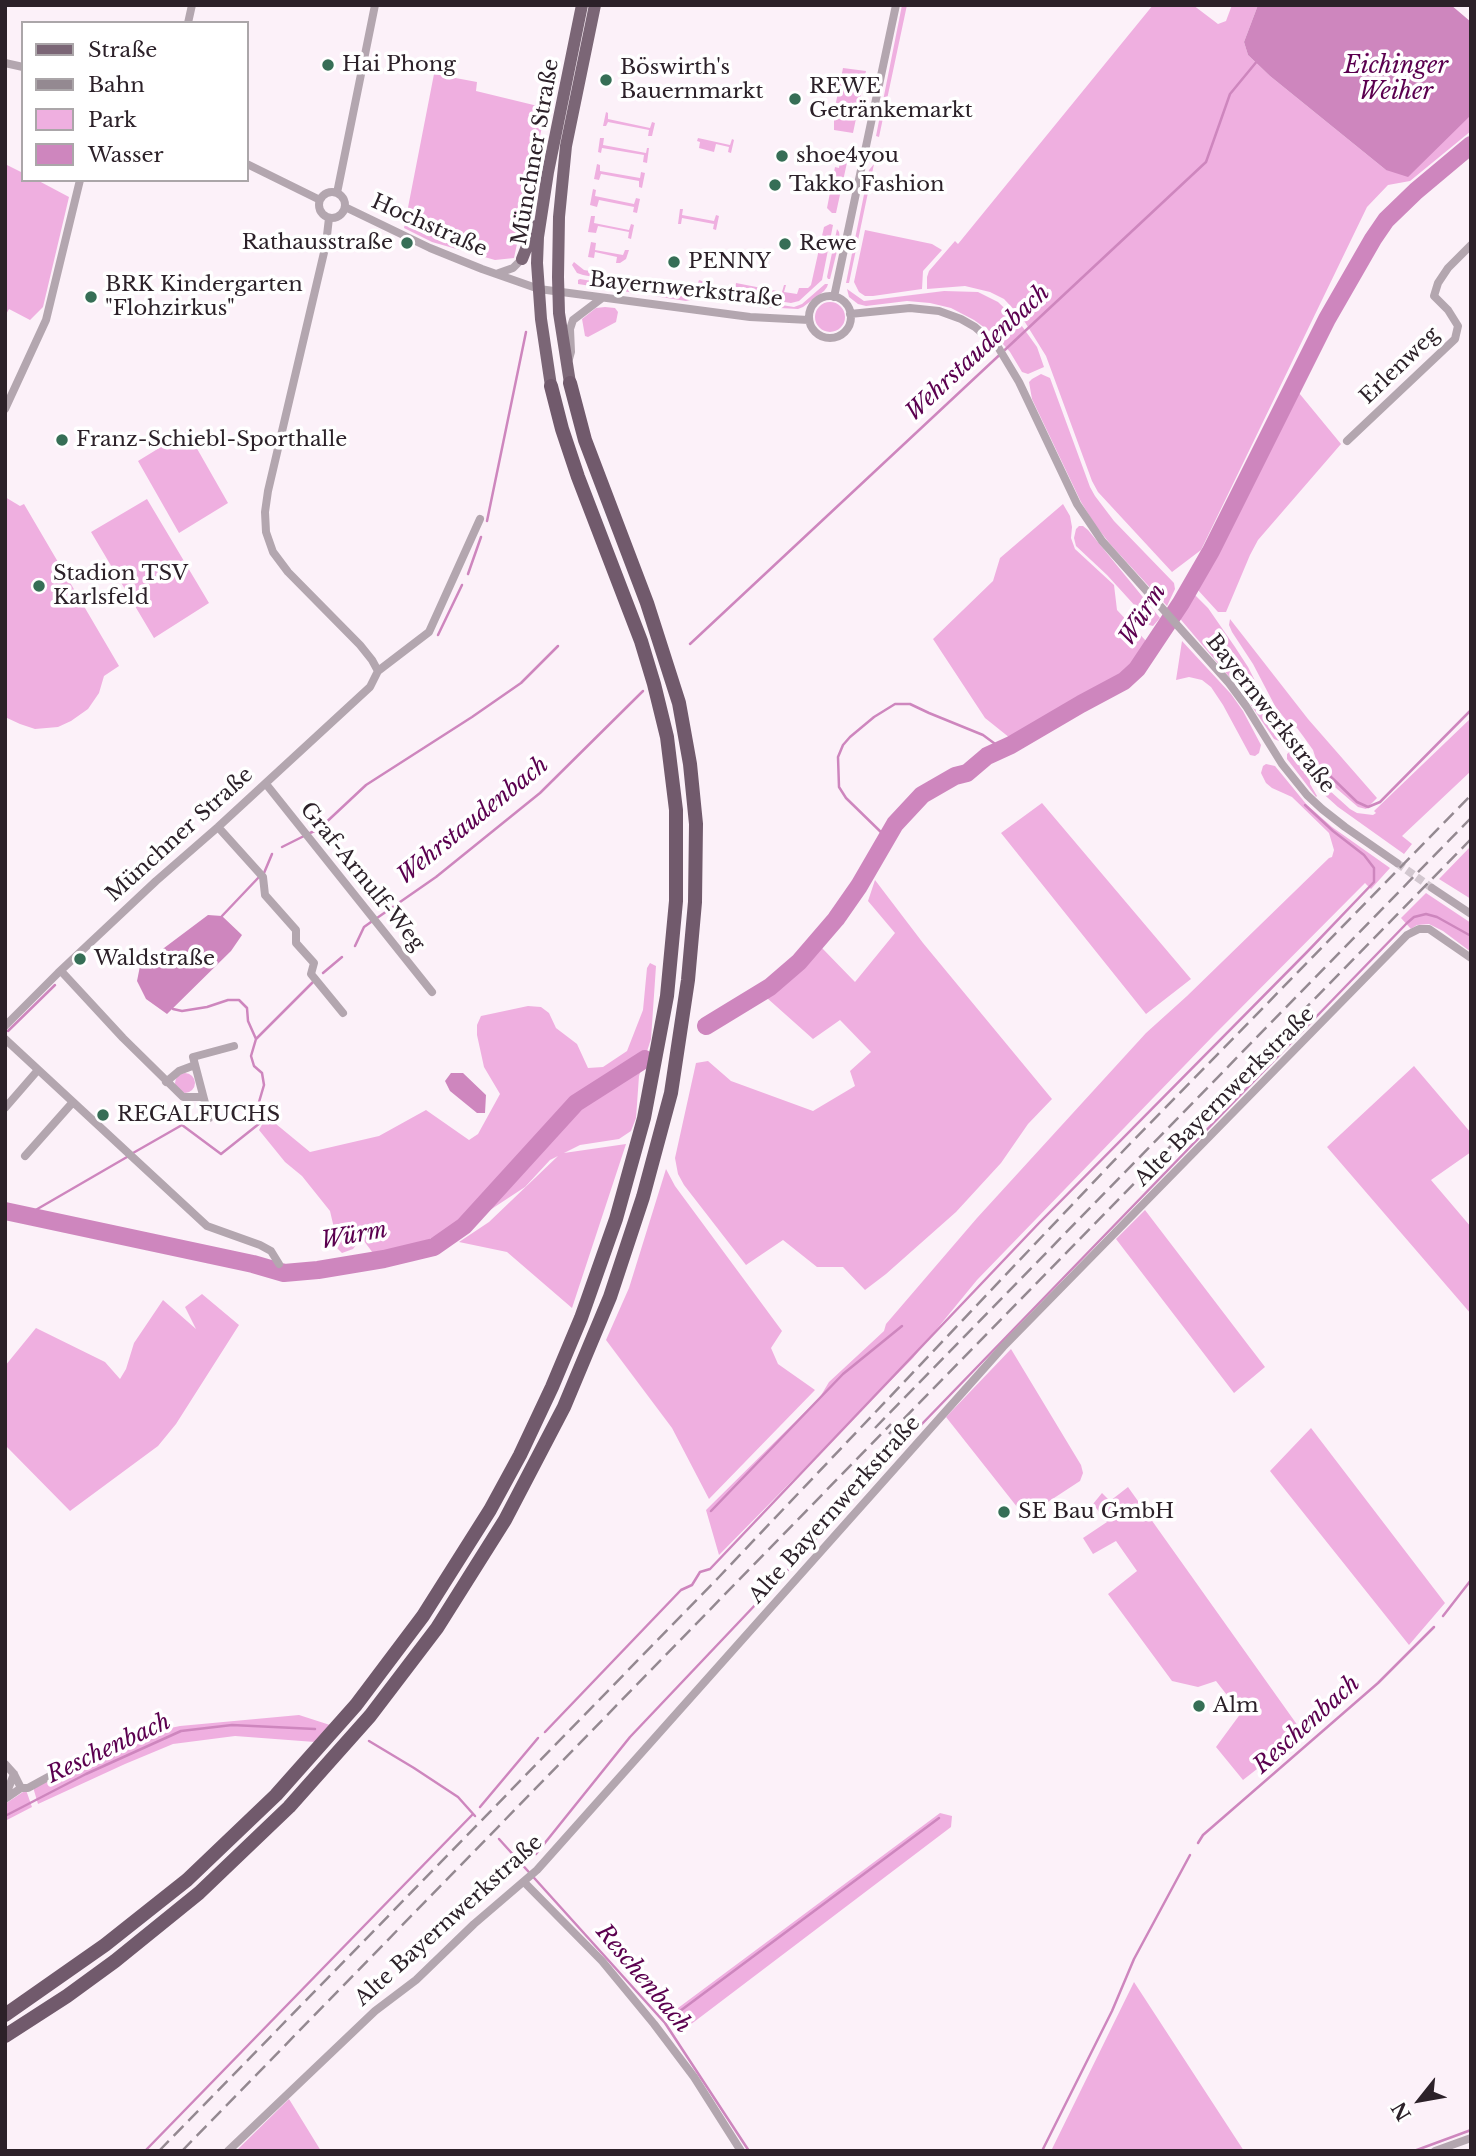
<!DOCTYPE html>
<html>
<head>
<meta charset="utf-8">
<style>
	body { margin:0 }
	#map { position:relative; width:1476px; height:2156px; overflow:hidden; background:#fcf1f9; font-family:"Libre Baskerville",serif }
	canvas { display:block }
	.frame { position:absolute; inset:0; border:7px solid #2c2129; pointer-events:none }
	.legend { position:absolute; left:21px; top:21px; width:228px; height:161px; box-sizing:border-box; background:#fff; border:2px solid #aba6a9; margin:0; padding:9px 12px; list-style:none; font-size:21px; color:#2c2129 }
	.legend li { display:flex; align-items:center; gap:14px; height:35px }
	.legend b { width:35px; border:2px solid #aba6a9 }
	.north { position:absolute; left:1385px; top:2065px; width:70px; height:70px; -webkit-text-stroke:5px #fff; paint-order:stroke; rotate:239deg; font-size:19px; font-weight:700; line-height:28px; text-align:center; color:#2c2129 }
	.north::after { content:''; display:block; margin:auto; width:24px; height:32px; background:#2c2129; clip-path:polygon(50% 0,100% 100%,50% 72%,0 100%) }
</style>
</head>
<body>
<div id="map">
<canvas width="1476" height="2156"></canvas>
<div class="frame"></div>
<ul class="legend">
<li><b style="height:9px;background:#7b6676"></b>Straße</li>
<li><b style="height:9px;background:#948991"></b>Bahn</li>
<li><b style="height:19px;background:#efafe0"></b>Park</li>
<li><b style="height:19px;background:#ce86be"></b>Wasser</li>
</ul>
<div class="north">N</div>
</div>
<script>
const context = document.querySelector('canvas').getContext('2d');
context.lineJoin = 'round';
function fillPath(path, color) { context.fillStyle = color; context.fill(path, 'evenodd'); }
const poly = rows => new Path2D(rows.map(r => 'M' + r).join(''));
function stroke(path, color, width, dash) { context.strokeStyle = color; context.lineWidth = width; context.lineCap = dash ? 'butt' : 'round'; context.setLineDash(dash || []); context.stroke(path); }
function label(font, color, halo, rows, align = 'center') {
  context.font = font + ' "Libre Baskerville",serif'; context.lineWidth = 7; context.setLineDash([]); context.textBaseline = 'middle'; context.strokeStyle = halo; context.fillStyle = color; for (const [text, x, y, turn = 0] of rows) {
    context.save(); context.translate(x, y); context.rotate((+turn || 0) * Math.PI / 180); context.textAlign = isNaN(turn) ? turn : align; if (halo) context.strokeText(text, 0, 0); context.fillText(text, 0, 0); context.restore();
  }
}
fillPath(poly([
	[902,5,907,5,879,137,876,136],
	[1153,5,1193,5,1218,24,1226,21,1232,5,1258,5,1244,42,1248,55,1270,76,1386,170,1471,115,1471,131,1410,181,1388,185,1367,207,1201,550,1172,572,1098,492,1092,481,1046,356,1023,319,1004,299,990,292,965,286,927,289,927,277,929,271,955,241,958,244],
	[843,68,866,71,853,133,834,130,834,112],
	[434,74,477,82,476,91,546,108,514,258,495,260,432,242,404,228],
	[606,112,608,113,608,119,650,128,652,122,655,123,652,136,648,136,649,130,608,122,606,126,603,126],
	[600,138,604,138,603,145,646,153,647,148,649,148,647,163,643,162,644,155,602,148,601,153,598,152],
	[698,138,730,145,732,139,734,140,731,153,728,152,729,147,716,144,714,152,699,148,700,142,697,141],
	[841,153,848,158,836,213,832,213,827,208,835,167,839,168],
	[5,164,23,173,23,180,37,180,69,197,43,307,30,320,9,309,5,316],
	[597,164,600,165,600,171,640,178,641,172,645,173,642,188,639,187,639,181,601,174,599,180,594,179],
	[874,164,849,283,846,283,869,170],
	[593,189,596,190,595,196,634,204,636,198,640,199,637,213,633,212,634,207,599,200,597,207,590,205],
	[680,209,683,209,682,215,714,221,716,215,719,216,716,230,713,229,714,224,682,218,681,224,678,224],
	[591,216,595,216,594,223,629,230,631,224,634,225,631,239,628,238,629,232,598,226,596,233,588,232],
	[830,224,833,225,822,280,799,301,791,303,735,294,736,283,782,292,784,285,786,285,784,292,797,294,799,288,808,288,811,285,824,227],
	[837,229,839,232,840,239,830,279,828,279,827,277],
	[865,230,932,244,942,250,923,271,922,289,873,296,865,296,859,292,854,282],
	[591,242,596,243,595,250,623,255,625,250,629,250,626,259,620,263,616,263,617,257,595,252,594,258,588,257],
	[574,262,584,270,696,289,699,280,705,282,700,295,642,286,583,275,577,273,572,265],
	[580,279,693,298,694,299,686,301,578,284,578,280],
	[825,284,828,284,827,287,824,291,803,307,798,309,762,307,763,302,794,307,802,304],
	[847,289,864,301,944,291,978,292,998,302,1019,322,1037,347,1044,367,1028,374,1022,372,1010,352,996,336,974,320,951,308,930,303,907,301,866,306,858,304,849,297],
	'815 317a15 15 0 1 1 30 0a15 15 0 1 1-30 0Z',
	[605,307,615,308,618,312,616,322,588,337,585,336,582,319,596,308],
	[1041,374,1050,378,1090,487,1095,496,1114,521,1174,583,1175,589,1167,606,1111,545,1095,525,1081,502,1032,399,1029,382,1032,379],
	[1299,393,1341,444,1258,540,1250,555,1226,612,1218,612,1197,589],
	[187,431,228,503,179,533,138,461],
	[5,497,20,506,24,504,119,666,104,676,99,693,88,709,71,721,58,727,35,729,20,724,5,717],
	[147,499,209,603,154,638,91,532],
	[1063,504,1070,516,1072,527,1071,538,1075,549,1114,585,1117,610,1147,642,1132,666,1106,685,1010,738,985,718,933,639,993,581,1000,558],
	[1079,526,1083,526,1088,530,1160,618,1153,626,1149,625,1137,608,1107,575,1076,546,1074,538,1076,529],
	[1181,588,1194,594,1208,608,1235,647,1248,667,1270,710,1285,731,1283,739,1279,741,1274,739,1242,692,1171,608],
	[1230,619,1308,719,1377,798,1366,809,1358,807,1321,775,1313,750,1303,736,1297,728,1289,724,1275,706,1253,664,1232,632,1229,625],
	[1182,641,1231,694,1243,711,1261,745,1259,753,1255,756,1250,755,1223,705,1211,687,1202,680,1189,677,1176,680],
	[1471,718,1471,771,1402,836,1412,844,1404,854,1338,807,1318,789,1316,783,1319,781,1350,809,1357,813,1373,815,1376,813,1374,811],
	[1294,748,1299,748,1304,753,1309,762,1310,784,1317,796,1316,797,1287,759,1287,754],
	[1266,764,1275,766,1307,805,1332,827,1390,868,1371,889,1365,883,1214,1035,977,1280,913,1358,719,1555,706,1510,806,1411,820,1397,829,1382,884,1331,886,1324,977,1218,1146,1033,1187,996,1329,858,1332,857,1334,850,1329,833,1292,797,1272,788,1266,783,1261,773,1263,766],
	[1042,803,1191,979,1146,1014,1001,833],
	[1471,846,1471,899,1439,879],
	[875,880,923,943,1052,1099,1028,1124,1001,1163,956,1212,886,1274,865,1290,843,1267,817,1267,783,1240,746,1265,684,1185,678,1174,675,1158,696,1063,708,1061,731,1081,813,1111,855,1086,850,1071,871,1052,840,1020,813,1039,767,998,822,948,855,982,895,933,868,901],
	[1426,893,1471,923,1471,952,1443,931,1429,924,1417,925,1411,929,1401,918],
	[650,963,656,966,651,1039,639,1076,636,1118,631,1131,619,1139,580,1145,564,1153,626,1144,572,1308,507,1252,459,1242,489,1222,558,1156,550,1160,525,1187,487,1212,417,1245,383,1254,373,1253,364,1241,360,1240,353,1249,342,1253,335,1246,334,1228,330,1211,302,1176,285,1162,259,1130,269,1112,276,1124,310,1152,379,1136,426,1110,469,1140,478,1134,500,1094,484,1067,477,1035,477,1025,481,1016,528,1006,541,1007,549,1013,556,1028,577,1044,588,1068,603,1067,627,1051,643,1010,647,968],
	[1414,1066,1471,1133,1471,1152,1431,1180,1471,1227,1471,1314,1327,1147],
	'175 1083a10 10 0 1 1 20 0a10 10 0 1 1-20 0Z',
	[666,1169,675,1186,782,1331,771,1348,778,1364,815,1390,709,1499,672,1428,606,1340,629,1288],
	[1145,1210,1265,1367,1234,1393,1116,1239],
	[202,1294,239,1325,176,1424,158,1446,70,1511,5,1445,5,1366,36,1328,105,1362,120,1379,126,1369,134,1343,163,1300,196,1329,185,1307],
	[1011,1349,1081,1465,1083,1473,1080,1481,1025,1517,946,1417],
	[1311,1428,1445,1603,1409,1645,1270,1471],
	[1128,1487,1303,1733,1243,1780,1216,1747,1241,1713,1216,1681,1198,1687,1172,1681,1108,1594,1137,1571,1116,1541,1093,1554,1083,1538,1107,1522,1093,1504,1102,1493,1110,1501],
	[299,1715,330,1725,315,1742,235,1736,173,1744,125,1764,38,1804,33,1787,80,1763,166,1729,180,1726],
	[26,1790,32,1807,5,1821,5,1804],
	[940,1813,952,1816,951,1827,686,2028,674,2011],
	[1134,1982,1244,2151,1051,2151],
	[289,2099,321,2151,236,2151]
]), '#efafe0');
fillPath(poly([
	[1258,5,1451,5,1471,22,1471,115,1408,177,1386,170,1270,76,1248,55,1244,42],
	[208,915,222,916,242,935,231,951,167,1014,146,999,137,981,140,966],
	[451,1073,463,1073,486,1095,485,1113,477,1113,450,1091,445,1081]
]), '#ce86be');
stroke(poly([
	[487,521,526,332],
	[468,574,481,537],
	[438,635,462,585],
	[690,644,1206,162,1230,94,1258,60],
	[1329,775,1357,802,1368,807,1380,802,1471,710],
	[310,833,319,829,366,785,472,717,521,683,558,646],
	[886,837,846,798,839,787,838,757,843,745,850,737,874,717,895,704,910,704,929,713,983,735,1002,749],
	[282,847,304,836],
	[264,873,272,854],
	[222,916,259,877],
	[377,918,436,877,540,793,643,691],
	[355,946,364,927,371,922],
	[323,973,342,957],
	[173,1009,182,1011,207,1007,228,1000,239,1000,247,1008,248,1021,256,1039],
	[8,1031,55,985],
	[133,1153,182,1125,221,1154,260,1123,265,1113,259,1102,264,1085,262,1073,254,1066,251,1056,256,1039,313,982],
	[27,1215,127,1157],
	[711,1511,843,1374,902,1326],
	[1443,1616,1471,1580],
	[545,1732,681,1590,692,1585,700,1572,710,1569,1040,1222,1307,952,1374,882,1374,868,1364,855,1333,831,1305,805],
	[369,1741,414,1768,458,1797,475,1816],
	[480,1807,538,1738],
	[5,1816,86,1774,181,1731,232,1725,315,1729],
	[499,1839,665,2023,749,2151],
	[1198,1843,1203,1835,1378,1683,1434,1627],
	[536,1854,630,1737,775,1584,889,1458,1407,923,1414,917,1426,914,1437,917,1471,936],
	[676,2014,939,1818],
	[145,2151,473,1814],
	[1042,2151,1112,2011,1134,1959,1190,1855],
	[1414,2151,1471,2130]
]), '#ce86be', 2.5);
stroke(poly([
	[706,1026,770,987,799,962,836,919,859,886,895,824,922,795,955,776,967,773,987,756,1011,745,1081,704,1124,681,1137,669,1181,603,1211,551,1327,319,1373,239,1386,220,1416,191,1471,145],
	[5,1211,253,1264,284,1273,318,1270,384,1259,434,1247,464,1226,576,1103,645,1059]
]), '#ce86be', 18);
stroke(poly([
	[1397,863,1432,888]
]), '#d2c7cf', 8, [8, 4]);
stroke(poly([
	[188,23,192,5],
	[5,63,23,67],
	[247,164,320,200],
	'319 205a13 13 0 1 1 26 0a13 13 0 1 1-26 0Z',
	[337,193,375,5],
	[345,207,430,248,482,269,539,289,750,317,809,320],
	[496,274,513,268,522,259],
	'809 317a21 21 0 1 1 42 0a21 21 0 1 1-42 0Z',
	[834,297,896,5],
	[850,314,910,308,939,311,961,319,975,327,998,347,1019,382,1077,504,1102,541,1229,683,1246,706,1282,764,1307,795,1322,809,1345,827,1397,863],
	[569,359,571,352,570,329,573,320,602,298],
	[5,409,46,320,80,180],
	[1347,441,1455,339,1458,326,1448,310,1434,296,1438,283,1448,268,1471,245],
	[378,671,429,632,480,519],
	[266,784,432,992],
	[218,827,263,877,265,895,296,930,296,943,314,963,311,974,343,1013],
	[1432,888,1471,914],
	[61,971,123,1038,183,1097,203,1097],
	[5,1026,58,973,156,881,218,827,370,687,378,671,372,660,360,645,288,572,273,552,266,532,265,512,268,491,326,244,329,218],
	[5,1039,207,1226,260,1245,271,1251,279,1264],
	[166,1082,179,1071,195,1065],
	[5,1108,38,1070],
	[209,1118,193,1057,234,1046],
	[25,1156,73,1102],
	[5,1764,14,1774,21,1788],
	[5,1797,14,1774],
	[5,1799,21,1788,28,1788,70,1765],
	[524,1882,602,1961,654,2024,694,2077,741,2151],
	[228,2151,375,2011,416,1980,474,1924,537,1870,1003,1347,1407,935,1419,929,1429,929,1471,958],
	[1435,2151,1471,2138]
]), '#b3a6af', 8);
stroke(poly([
	[522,259,535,226],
	[570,383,559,313,558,277,559,217,566,146,595,5],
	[551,386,541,319,537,263,538,237,548,172,582,5]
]), '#7b6676', 12);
stroke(poly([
	[5,2015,105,1945,187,1880,276,1795,356,1705,423,1616,490,1510,520,1455,552,1387,581,1318,616,1219,644,1118,667,996,676,901,676,810,667,737,654,684,641,641,578,477,562,429,551,386],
	[5,2036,67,1996,115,1961,199,1893,289,1807,370,1716,437,1628,505,1520,564,1407,610,1297,643,1197,671,1093,688,980,695,902,696,824,690,764,679,703,647,603,585,440,570,383]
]), '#715a6c', 14);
stroke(poly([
	[875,1428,1471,818],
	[889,1434,1471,839],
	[159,2151,719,1577,1125,1149,1471,795],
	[182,2151,891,1424]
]), '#948991', 2.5, [14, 7]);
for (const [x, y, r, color] of [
	[328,65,7,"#366e56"],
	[606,80,7,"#366e56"],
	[795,99,7,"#366e56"],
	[782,156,7,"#366e56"],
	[775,185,7,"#366e56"],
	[407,243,7,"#366e56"],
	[785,244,7,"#366e56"],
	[674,262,7,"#366e56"],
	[91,297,7,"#366e56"],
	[62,440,7,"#366e56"],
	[39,586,7,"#366e56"],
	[80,959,7,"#366e56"],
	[103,1115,7,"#366e56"],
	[1004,1512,7,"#366e56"],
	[1199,1706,7,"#366e56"]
]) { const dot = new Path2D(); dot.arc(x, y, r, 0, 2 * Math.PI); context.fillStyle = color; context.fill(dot); stroke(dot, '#fff', 2.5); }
label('21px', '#2c2129', '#fff', [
	["Hai Phong",342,65],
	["Böswirth's",620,68],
	["Bauernmarkt",620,92],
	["REWE",809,87],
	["Getränkemarkt",809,111],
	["shoe4you",796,156],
	["Takko Fashion",789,185],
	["Rathausstraße",393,243,"right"],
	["Rewe",799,244],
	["PENNY",688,262],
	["BRK Kindergarten",105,285],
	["\"Flohzirkus\"",105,309],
	["Franz-Schiebl-Sporthalle",76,440],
	["Stadion TSV",53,574],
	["Karlsfeld",53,598],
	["Waldstraße",94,959],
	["REGALFUCHS",117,1115],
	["SE Bau GmbH",1018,1512],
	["Alm",1213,1706]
], 'left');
label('21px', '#2c2129', '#fff', [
	["Münchner Straße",536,152,-80],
	["Hochstraße",429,226,24],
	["Bayernwerkstraße",686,290,6],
	["Erlenweg",1400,366,-44],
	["Bayernwerkstraße",1270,714,52],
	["Münchner Straße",180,835,-42],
	["Graf-Arnulf-Weg",362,877,51],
	["Alte Bayernwerkstraße",1225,1097,-45],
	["Alte Bayernwerkstraße",835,1510,-48],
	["Alte Bayernwerkstraße",449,1921,-42]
]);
label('italic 23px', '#5b004f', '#fff', [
	["Eichinger",1396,67],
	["Weiher",1396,93],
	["Wehrstaudenbach",978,353,-43],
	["Würm",1143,615,-58],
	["Wehrstaudenbach",473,821,-39],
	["Würm",354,1236,-10],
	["Reschenbach",1307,1725,-42],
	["Reschenbach",109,1749,-25],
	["Reschenbach",643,1979,50]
]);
</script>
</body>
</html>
